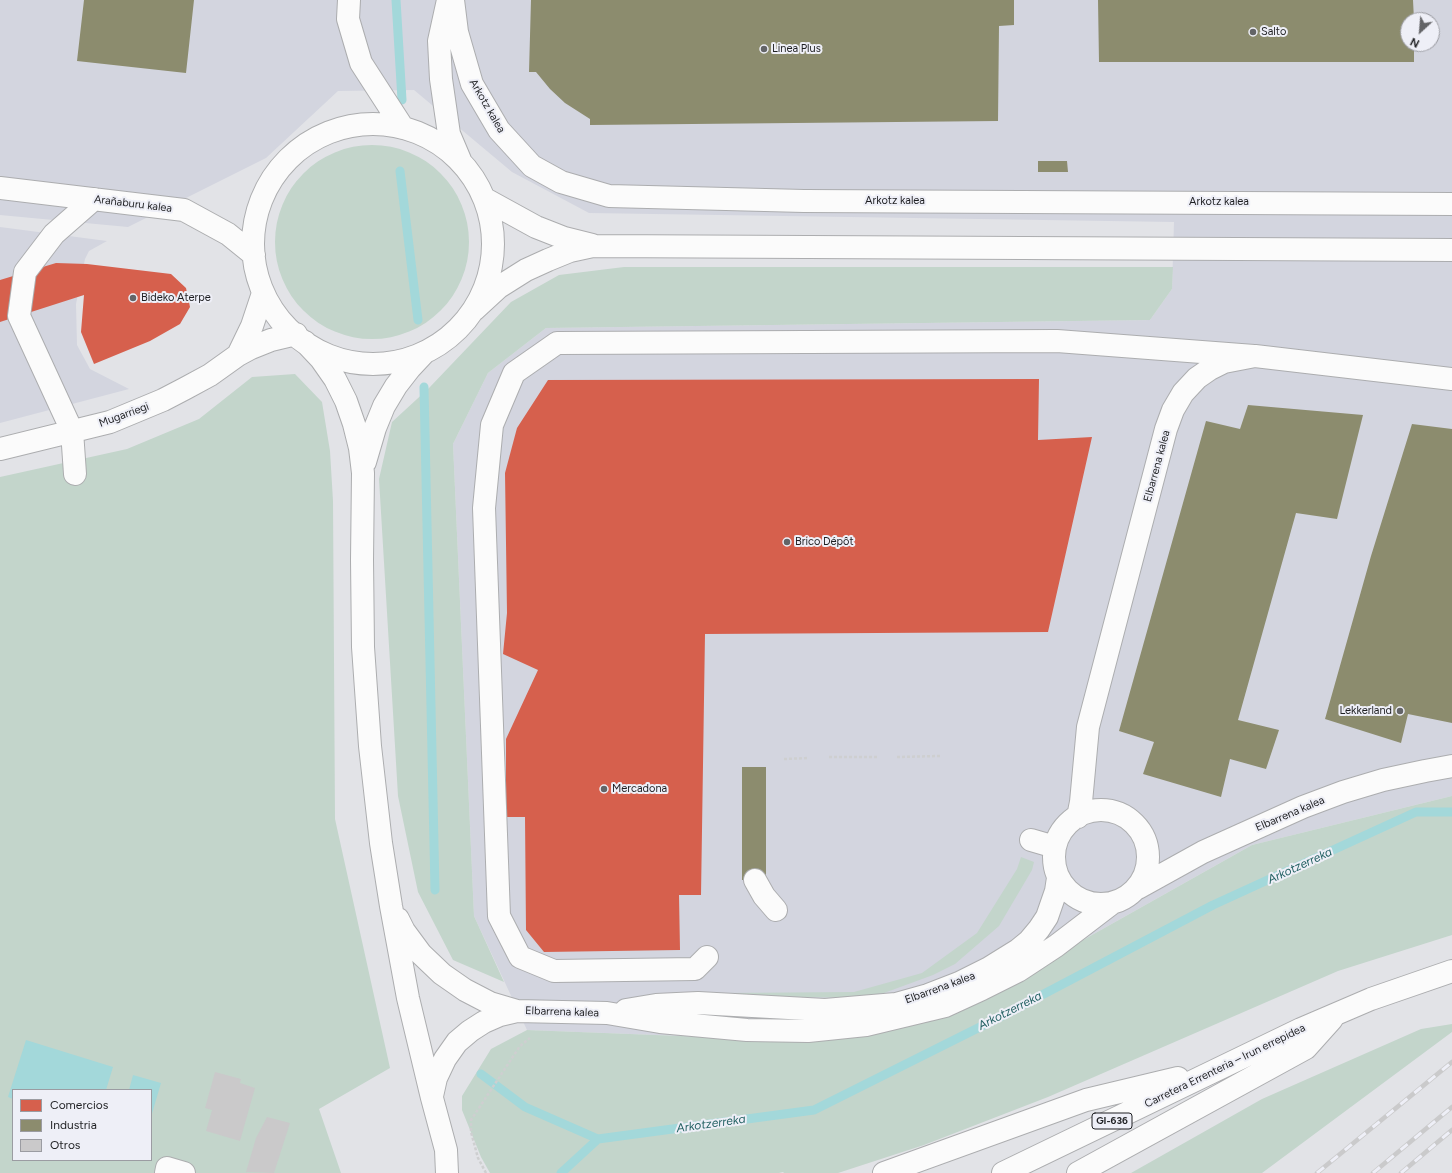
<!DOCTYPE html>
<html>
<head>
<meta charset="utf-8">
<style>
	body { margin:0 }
	#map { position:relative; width:1452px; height:1173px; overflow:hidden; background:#e2e3e7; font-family:Figtree,sans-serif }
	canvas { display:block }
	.legend { position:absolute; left:12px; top:1089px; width:140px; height:72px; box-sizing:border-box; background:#eeeff7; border:1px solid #9b9ca2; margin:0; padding:5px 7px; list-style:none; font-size:12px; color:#1e1f22 }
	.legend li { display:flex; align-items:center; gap:8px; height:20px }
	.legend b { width:20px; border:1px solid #9b9ca2 }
	.north { position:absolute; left:1400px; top:12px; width:40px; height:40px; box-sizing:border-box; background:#eeeff7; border:1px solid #9b9ca2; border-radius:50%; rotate:206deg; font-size:11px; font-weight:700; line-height:16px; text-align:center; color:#1e1f22 }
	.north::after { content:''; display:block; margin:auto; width:14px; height:18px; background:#636467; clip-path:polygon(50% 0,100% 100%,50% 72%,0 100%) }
</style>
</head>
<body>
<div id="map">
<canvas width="1452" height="1173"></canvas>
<ul class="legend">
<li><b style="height:11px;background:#d6604d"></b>Comercios</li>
<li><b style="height:11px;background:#8c8c6e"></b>Industria</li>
<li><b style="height:11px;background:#cac9ca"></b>Otros</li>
</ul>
<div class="north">N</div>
</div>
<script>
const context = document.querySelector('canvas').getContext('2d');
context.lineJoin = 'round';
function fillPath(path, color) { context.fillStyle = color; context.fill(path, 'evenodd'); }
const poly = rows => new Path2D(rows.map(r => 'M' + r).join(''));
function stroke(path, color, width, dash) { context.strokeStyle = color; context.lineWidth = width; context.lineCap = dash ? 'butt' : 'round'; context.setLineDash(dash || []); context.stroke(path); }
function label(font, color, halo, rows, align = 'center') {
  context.font = font + ' Figtree,sans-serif'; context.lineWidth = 4; context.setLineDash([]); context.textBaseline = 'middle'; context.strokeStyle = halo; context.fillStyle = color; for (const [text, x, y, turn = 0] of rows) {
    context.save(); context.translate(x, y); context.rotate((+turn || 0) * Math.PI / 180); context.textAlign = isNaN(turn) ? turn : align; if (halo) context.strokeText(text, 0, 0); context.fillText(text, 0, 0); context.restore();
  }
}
fillPath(poly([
	[0,0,1452,0,1452,796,1252,845,964,1007,733,1038,527,1030,474,916,453,444,488,373,546,328,1150,320,1172,289,1174,222,589,213,512,172,414,90,338,91,266,158,128,227,0,215],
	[1408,20,1432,20,1432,44,1408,44],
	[0,227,107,241,89,251,85,259,76,304,77,345,90,369,129,389,0,423]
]), '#d3d5df');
fillPath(poly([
	'275 242a97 97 0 1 1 194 0a97 97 0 1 1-194 0Z',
	[624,267,1173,267,1172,289,1150,320,546,328,488,373,453,444,474,916,504,982,453,960,418,892,398,796,379,479,392,422,429,388,511,302,559,275],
	[295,374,322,402,330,451,333,501,335,819,390,1068,319,1109,341,1173,0,1173,0,477,127,449,199,419,252,377],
	[13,1090,151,1090,151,1160,13,1160],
	[1452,796,1452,935,1338,971,1048,1097,924,1145,838,1173,784,1173,783,1172,779,1173,490,1173,481,1157,462,1110,462,1096,491,1049,527,1030,733,1038,964,1007,1252,845],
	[1021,857,1034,862,1032,870,999,926,955,964,933,975,884,993,852,998,761,996,721,993,854,992,922,973,977,933,1017,869],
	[1452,1024,1452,1032,1262,1173,1131,1173,1262,1099,1421,1029]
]), '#c3d5cb');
fillPath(poly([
	[26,1040,113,1067,106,1090,13,1090,13,1099,8,1097],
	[133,1075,161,1083,151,1117,151,1090,129,1090]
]), '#a3d8da');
fillPath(poly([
	[56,263,87,264,171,274,186,288,190,307,180,324,150,341,94,364,81,332,84,295,0,322,0,280],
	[1039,379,1038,440,1092,437,1048,632,705,634,701,895,679,895,680,950,544,952,526,930,525,817,506,817,506,739,538,670,503,654,507,613,505,473,517,428,548,380]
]), '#d6604d');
fillPath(poly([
	[84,0,194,0,186,73,77,61],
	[531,0,1014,0,1014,25,999,26,998,121,590,125,590,119,565,103,550,89,536,72,529,72],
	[1098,0,1413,0,1414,20,1408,20,1408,44,1414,44,1414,62,1099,62],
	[1038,161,1067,161,1068,172,1038,172],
	[1248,405,1363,415,1337,519,1296,513,1238,720,1279,730,1266,769,1230,759,1221,797,1143,774,1154,742,1119,731,1206,421,1240,429],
	[1412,424,1452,429,1452,723,1408,714,1401,743,1325,719,1371,556],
	[742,767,766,767,766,880,742,880]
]), '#8c8c6e');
stroke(poly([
	[396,0,402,100],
	[400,171,418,320],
	[424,387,435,890],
	[481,1074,525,1107,598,1139],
	[561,1173,598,1139,814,1110,1002,1016,1213,905,1416,812,1452,812]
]), '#a3d8da', 9);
fillPath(poly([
	[215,1072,241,1079,240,1083,255,1088,240,1141,206,1131,212,1110,205,1108],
	[267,1117,290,1123,274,1173,246,1172,256,1138]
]), '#cac9ca');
const minor = poly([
	[349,0,348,19,361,63,403,128],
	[448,0,439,41,441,79,449,134,460,160],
	[453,0,457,32,472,84,499,130,532,166,561,182,609,196,804,201,1452,204],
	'253 244a120 120 0 1 1 240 0a120 120 0 1 1-240 0Z',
	[0,188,184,210,228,234,254,255],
	[485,199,536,227,564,238,592,245],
	[474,310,499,287,526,270,548,260,570,251,593,246,1452,250],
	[305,342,321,359,335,379,346,401,354,424,360,448,363,473,362,560,363,647,370,746,381,843,391,906,408,998,432,1098,446,1150,447,1173],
	[238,355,252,326,263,293],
	[0,449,110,422,163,400,186,388,210,375,238,355,251,348,271,340,296,334],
	[365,462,375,428,384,406,396,386,410,368,424,353],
	[75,474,72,431,19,316,25,272,54,234,94,199],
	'1054 857a47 47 0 1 1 94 0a47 47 0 1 1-94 0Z',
	[1078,817,1081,802,1088,727,1166,429,1173,410,1183,393,1197,378,1210,369,1224,362,1255,356,1452,379],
	[1031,840,1055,847],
	[755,880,764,896,776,910],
	[1138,888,1203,852,1303,807,1343,792,1383,780,1425,771,1452,766],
	[398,919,404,931,421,954,442,974,465,990,490,1003,517,1011],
	[707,957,695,969,554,971,520,957,499,916,484,508,492,425,514,373,557,343,1057,341,1254,356],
	[626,1010,656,1005,698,1003,825,1010,896,1004,928,995,959,983,989,968,1018,950,1029,941,1039,929,1047,917,1056,891,1058,878],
	[432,1096,436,1078,445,1059,457,1042,470,1031,484,1022,500,1015,517,1011,607,1013,660,1022,747,1030,808,1031,866,1025,945,1006,982,989,1018,971,1056,946,1111,904],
	[166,1173,167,1168,184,1173]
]);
const major = poly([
	[884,1173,1086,1100,1178,1078],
	[1003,1173,1301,1029,1371,999,1452,971],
	[1078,1173,1306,1048,1332,1019]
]);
stroke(minor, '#acadaf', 24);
stroke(major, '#acadaf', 24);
stroke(poly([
	[829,757,877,757],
	[897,757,940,756],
	[784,759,809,758],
	[486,1173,478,1158,471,1132,471,1120,520,1046,530,1038]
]), '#cecfd0', 2.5, [3, 2]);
stroke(minor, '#fbfbfb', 22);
stroke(major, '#fbfbfb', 22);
const rail = poly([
	[1317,1173,1452,1062],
	[1373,1173,1452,1107],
	[1401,1173,1452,1130]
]);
stroke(rail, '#cacacb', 4.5);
stroke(rail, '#eeeff7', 3, [9]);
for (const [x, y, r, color] of [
	[1253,32,4,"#636467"],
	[764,49,4,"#636467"],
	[133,298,4,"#636467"],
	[787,542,4,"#636467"],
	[1400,711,4,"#636467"],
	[604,789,4,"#636467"]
]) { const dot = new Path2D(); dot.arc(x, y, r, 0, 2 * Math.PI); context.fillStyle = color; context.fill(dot); stroke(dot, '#eeeff7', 1.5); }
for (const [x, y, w] of [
	[1112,1121,40]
]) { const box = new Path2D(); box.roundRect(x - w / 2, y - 8, w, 16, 3); context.fillStyle = '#eeeff7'; context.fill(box); stroke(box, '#1e1f22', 1); }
label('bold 10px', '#1e1f22', null, [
	["GI-636",1112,1121]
]);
label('11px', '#1e1f22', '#eeeff7', [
	["Salto",1261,32],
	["Linea Plus",772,49],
	["Bideko Aterpe",141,298],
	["Brico Dépôt",795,542],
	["Lekkerland",1392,711,"right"],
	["Mercadona",612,789]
], 'left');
label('11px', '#1e1f22', '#eeeff7', [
	["Arkotz kalea",487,106,60],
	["Arkotz kalea",895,201],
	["Arkotz kalea",1219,202],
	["Arañaburu kalea",133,204,7],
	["Mugarriegi",124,415,-20],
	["Elbarrena kalea",1157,466,-75],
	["Elbarrena kalea",1290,814,-23],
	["Elbarrena kalea",940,988,-20],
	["Elbarrena kalea",562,1012,2],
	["Carretera Errenteria – Irun errepidea",1225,1066,-26]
]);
label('italic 12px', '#236163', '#eeeff7', [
	["Arkotzerreka",1300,866,-25],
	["Arkotzerreka",1010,1011,-27],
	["Arkotzerreka",711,1124,-8]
]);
</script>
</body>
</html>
